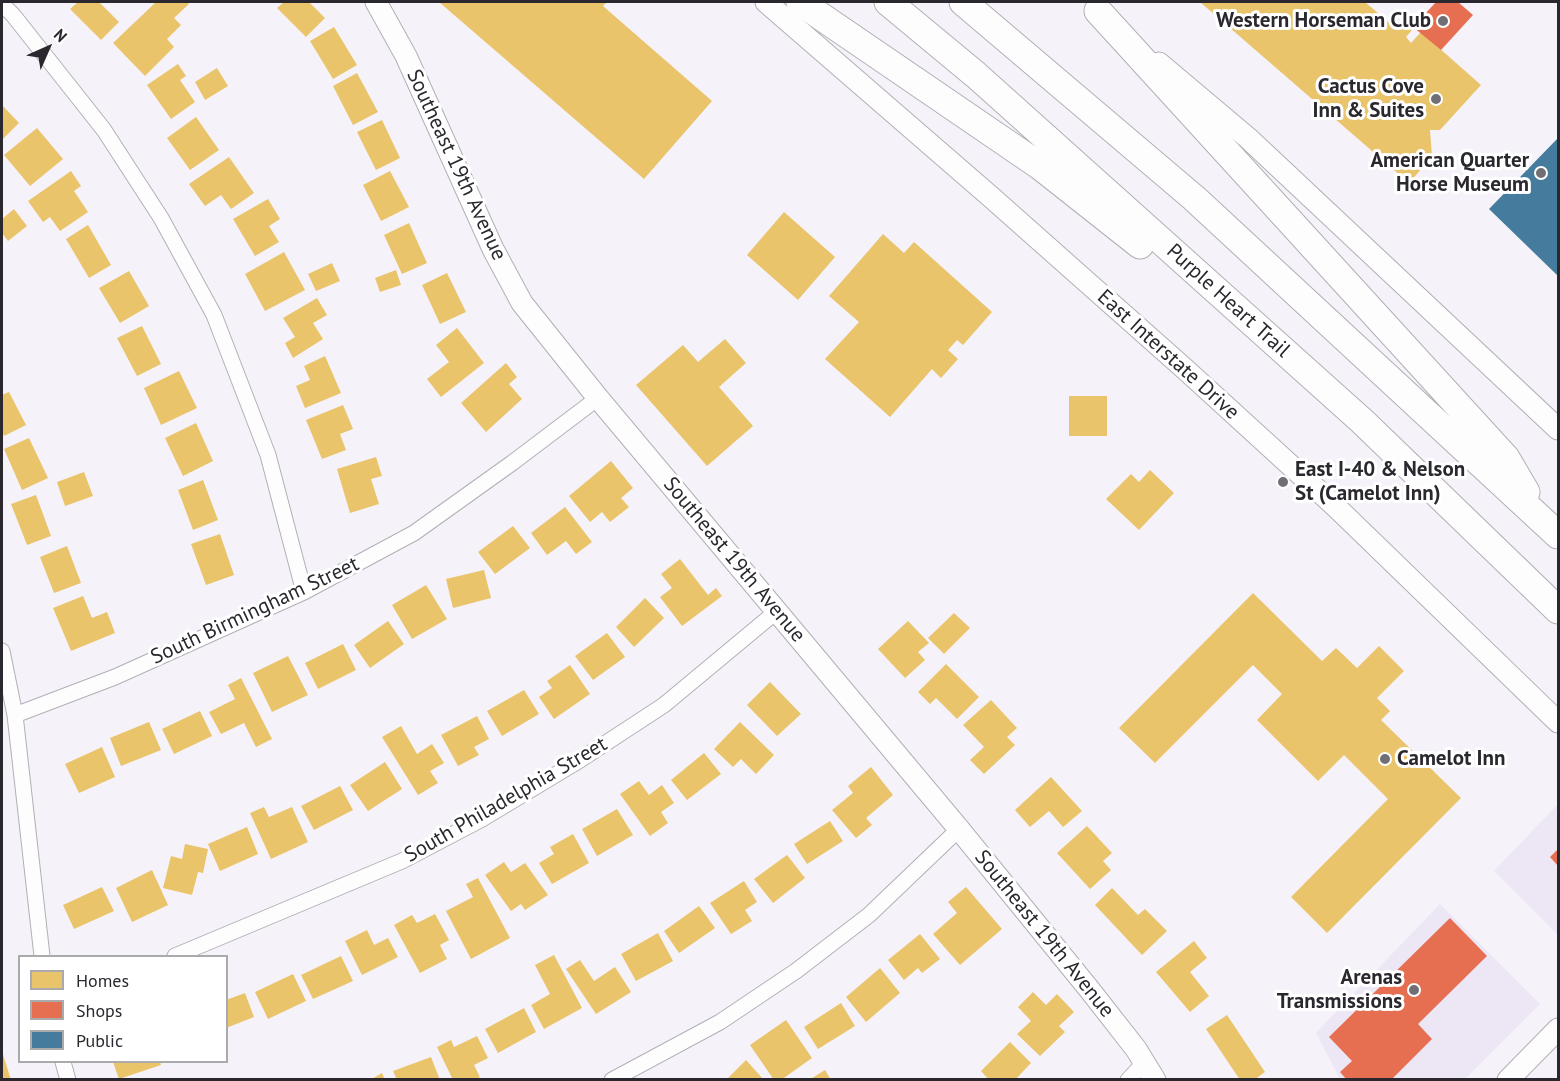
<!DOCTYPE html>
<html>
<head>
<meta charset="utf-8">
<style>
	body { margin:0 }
	#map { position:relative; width:1560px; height:1081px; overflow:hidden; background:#f6f2fa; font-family:"PT Sans",sans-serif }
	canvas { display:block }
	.frame { position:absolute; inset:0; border:3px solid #2a272e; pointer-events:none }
	.legend { position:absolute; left:18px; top:955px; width:210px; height:108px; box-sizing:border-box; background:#fff; border:2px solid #aaa9ab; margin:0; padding:8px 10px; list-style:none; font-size:18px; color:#2a272e }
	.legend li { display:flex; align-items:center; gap:12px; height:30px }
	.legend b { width:30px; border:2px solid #aaa9ab }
	.north { position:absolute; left:18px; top:18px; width:60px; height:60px; -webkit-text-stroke:4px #fff; paint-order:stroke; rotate:45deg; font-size:16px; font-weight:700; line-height:24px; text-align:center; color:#2a272e }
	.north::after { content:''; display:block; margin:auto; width:21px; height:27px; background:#2a272e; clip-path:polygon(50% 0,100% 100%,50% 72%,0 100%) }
</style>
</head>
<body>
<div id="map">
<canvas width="1560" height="1081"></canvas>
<div class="frame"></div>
<ul class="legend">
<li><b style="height:16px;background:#e9c46a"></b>Homes</li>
<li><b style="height:16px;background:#e76f51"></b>Shops</li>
<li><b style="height:16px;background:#457b9d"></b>Public</li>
</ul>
<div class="north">N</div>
</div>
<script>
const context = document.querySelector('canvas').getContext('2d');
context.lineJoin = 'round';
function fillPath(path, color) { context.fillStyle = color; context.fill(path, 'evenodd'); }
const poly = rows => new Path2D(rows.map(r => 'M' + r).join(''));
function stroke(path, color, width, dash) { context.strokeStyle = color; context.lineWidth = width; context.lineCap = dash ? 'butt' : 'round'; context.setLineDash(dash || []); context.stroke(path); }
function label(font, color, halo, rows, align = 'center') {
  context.font = font + ' "PT Sans",sans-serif'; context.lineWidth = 6; context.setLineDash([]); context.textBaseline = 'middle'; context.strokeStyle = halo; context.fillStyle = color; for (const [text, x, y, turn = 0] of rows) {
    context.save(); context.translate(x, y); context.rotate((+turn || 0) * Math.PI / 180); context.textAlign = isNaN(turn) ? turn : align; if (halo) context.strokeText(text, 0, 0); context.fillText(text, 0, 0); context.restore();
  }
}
fillPath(poly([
	[1558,804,1558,935,1494,871],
	[1440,904,1540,1004,1465,1079,1340,1079,1316,1033]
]), '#ece6f5');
fillPath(poly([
	[78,2,99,2,119,22,101,40,70,9],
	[156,2,187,2,189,4,174,18,181,25,167,39,174,47,145,76,113,43],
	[284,2,309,2,325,18,306,37,277,8],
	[439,2,607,2,603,6,712,101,644,179],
	[1200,2,1365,2,1398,30,1404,23,1412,30,1406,37,1411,43,1421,32,1481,85,1440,130,1430,130,1432,157,1409,183],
	[334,27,357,65,333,79,310,41],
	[178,64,186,76,180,80,195,102,171,119,147,85],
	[217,68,228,86,205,100,195,82],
	[357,73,378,112,353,125,333,86],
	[2,105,19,123,2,140],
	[196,117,219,150,190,170,167,138],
	[382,120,400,158,376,170,357,132],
	[37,128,63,159,30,186,4,155],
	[229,157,254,193,231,209,221,195,205,206,189,184],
	[71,171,81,186,74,191,88,212,60,231,50,217,43,222,28,201],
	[390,171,409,207,381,221,363,185],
	[268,199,280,219,269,226,279,242,255,256,233,219],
	[14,209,27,226,8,241,2,233,2,219],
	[784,212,835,257,798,300,747,255],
	[409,223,427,263,402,274,384,235],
	[88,225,111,265,89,278,66,239],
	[883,234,904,253,914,242,992,312,963,345,957,340,948,350,958,359,941,378,932,369,890,417,825,359,859,322,829,296],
	[284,252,305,290,265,311,245,274],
	[332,263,340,281,316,291,308,274],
	[396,270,401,285,380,292,375,278],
	[129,271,149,306,120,323,99,288],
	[447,273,466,312,440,324,422,285],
	[317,298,327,315,313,323,323,339,293,358,285,343,295,337,283,318],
	[142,326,161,364,137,376,117,338],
	[457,328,484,363,441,397,427,379,449,362,436,345],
	[725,339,746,363,719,387,753,426,707,466,636,385,683,345,698,362],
	[325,356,341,393,305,408,296,386,310,380,304,366],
	[506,363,517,377,509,384,522,399,486,432,461,403],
	[179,371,197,408,161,425,144,388],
	[9,392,26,425,4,436,2,431,2,395],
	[1069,396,1107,396,1107,436,1069,436],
	[343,405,353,429,340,434,346,450,322,459,306,420],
	[196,423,213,461,183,476,165,438],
	[29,438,48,478,22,490,4,449],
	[376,457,382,476,371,479,379,504,350,513,337,469],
	[611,461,633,488,621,498,629,507,610,522,602,512,590,522,569,496],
	[1150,470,1174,493,1139,530,1106,499,1131,474,1139,482],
	[84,472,93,496,65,506,57,482],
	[203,480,218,520,193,530,178,490],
	[36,495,51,536,27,545,11,504],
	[565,507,592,542,576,554,566,541,547,555,531,533],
	[513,526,530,548,495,574,478,552],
	[220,534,234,575,206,585,191,544],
	[67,546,81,583,54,593,40,557],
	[680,559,708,595,716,588,722,596,682,626,660,597,672,588,661,574],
	[484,570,491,598,453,608,446,579],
	[426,585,447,619,412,639,392,605],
	[1253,593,1322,661,1336,648,1357,668,1379,646,1404,671,1377,698,1390,711,1381,720,1461,798,1327,933,1291,897,1388,799,1344,755,1318,781,1257,720,1282,694,1253,665,1155,763,1119,728],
	[83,596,92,618,107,612,115,633,71,651,53,608],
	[645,598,664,618,634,647,616,627],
	[954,613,970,628,944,654,928,638],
	[388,621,404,644,370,668,354,645],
	[908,621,929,643,918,652,925,660,905,678,878,649],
	[607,633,625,657,593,680,575,656],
	[343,644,356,670,318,689,305,663],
	[288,656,308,695,272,712,253,673],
	[946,664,979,697,957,719,936,698,930,704,918,692],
	[570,665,590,694,554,719,539,697,552,688,547,681],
	[241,678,272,739,256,747,244,723,221,734,209,712,235,699,228,685],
	[770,682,801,714,777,736,747,705],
	[524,690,539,714,502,736,487,711],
	[991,700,1017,728,1007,737,1015,745,984,774,970,760,984,747,963,725],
	[200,711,212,736,174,754,162,729],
	[477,716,489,739,474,747,479,755,458,766,441,735],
	[149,722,161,750,121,766,110,738],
	[740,722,774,755,756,774,741,759,733,767,714,749],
	[401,726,417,754,432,744,444,763,430,771,438,783,418,795,382,737],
	[102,747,115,777,79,793,65,764],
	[704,753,721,774,687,800,671,780],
	[385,762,402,789,368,811,350,785],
	[871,767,893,795,866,818,872,825,856,838,832,810,853,793,848,786],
	[1051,777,1082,811,1063,827,1049,811,1030,827,1015,810],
	[639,781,649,795,662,785,674,803,661,812,668,823,650,836,620,794],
	[340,786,353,810,314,830,301,806],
	[264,807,269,817,292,807,308,842,271,859,250,813],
	[617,809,633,835,597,856,582,829],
	[830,821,843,841,807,864,794,844],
	[1087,826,1112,853,1103,861,1111,870,1090,889,1057,853],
	[247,827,258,854,220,871,208,844],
	[573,834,589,863,552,884,539,863,554,854,550,847],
	[185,844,208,849,203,873,198,872,192,895,163,888,171,856,182,859],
	[787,855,805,878,773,903,754,879],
	[504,862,511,872,525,863,548,895,525,910,521,904,511,911,485,875],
	[152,870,168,905,132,922,116,888],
	[478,878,510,938,471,959,446,911,473,897,466,884],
	[744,881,757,902,745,910,752,921,731,934,710,903],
	[102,887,114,911,74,929,63,905],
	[966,887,1002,929,960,965,933,934,957,913,948,902],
	[1112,888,1138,915,1145,909,1167,931,1142,955,1095,905],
	[699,906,715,928,679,953,664,931],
	[435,914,449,940,440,945,447,959,420,973,394,925,412,915,417,923],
	[367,930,374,945,388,938,398,957,362,975,345,941],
	[658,933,673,961,636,981,621,954],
	[920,934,940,959,922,973,918,968,904,980,888,960],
	[1194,941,1207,958,1190,972,1209,996,1190,1012,1156,972],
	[554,955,582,1008,544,1029,531,1005,550,994,535,965],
	[341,956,353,981,313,999,301,975],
	[580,960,594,981,615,967,631,992,596,1014,566,969],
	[880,968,900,993,866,1022,846,997],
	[293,974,306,1001,268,1019,255,992],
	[1033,992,1046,1005,1057,994,1074,1012,1059,1026,1065,1032,1040,1056,1017,1034,1031,1021,1018,1007],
	[245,993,254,1017,226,1028,226,1000],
	[841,1003,855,1026,818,1049,804,1027],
	[524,1008,536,1032,498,1053,485,1029],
	[1227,1015,1265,1072,1254,1080,1240,1080,1206,1029],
	[786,1020,812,1058,781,1080,774,1080,750,1045],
	[477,1036,488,1058,474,1065,480,1077,475,1080,453,1080,437,1047,451,1040,454,1047],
	[1010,1042,1031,1063,1015,1080,989,1080,981,1071],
	[2,1051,11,1080,2,1080],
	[431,1057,440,1080,397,1080,393,1071],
	[746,1060,764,1080,726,1080],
	[113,1062,160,1062,161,1065,119,1079],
	[825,1070,831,1080,809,1080],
	[382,1073,385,1080,370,1080]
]), '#e9c46a');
fillPath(poly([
	[1436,2,1458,2,1473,15,1441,50,1413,27],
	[1558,849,1558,866,1550,857],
	[1450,918,1487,956,1418,1024,1432,1039,1391,1080,1347,1080,1340,1072,1352,1061,1329,1037]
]), '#e76f51');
fillPath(poly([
	[1558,138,1558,276,1489,209]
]), '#457b9d');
const street = poly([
	[2,4,13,15,104,130,161,218,214,315,268,455,304,592],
	[2,651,15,715,42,956],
	[15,715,115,677,304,592,414,533,512,463,598,398],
	[175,956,402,861,482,819,580,760,664,705,777,611],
	[63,1062,68,1080],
	[612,1080,720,1022,796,971,869,915,959,829],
	[1128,1080,1144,1063]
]);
const secondary = poly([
	[376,2,406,56,493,249,522,303,598,398,959,829,1089,989,1136,1049,1155,1080],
	[766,2,991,197,1186,370,1335,506,1558,722],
	[1159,63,1248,138,1558,429],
	[1508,1080,1558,1029]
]);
const highway = poly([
	[800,2,1040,166,1140,245],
	[888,2,976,75,1362,421,1558,610],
	[963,2,1194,198,1558,535],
	[1098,11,1506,458,1526,492]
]);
stroke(street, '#b2afb5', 17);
stroke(secondary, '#b2afb5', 23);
stroke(highway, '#b2afb5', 29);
stroke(street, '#fefdfe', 15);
stroke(secondary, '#fefdfe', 21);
stroke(highway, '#fefdfe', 27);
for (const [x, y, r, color] of [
	[1443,21,6,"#716e75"],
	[1436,99,6,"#716e75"],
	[1541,173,6,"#716e75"],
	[1283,482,6,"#716e75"],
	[1385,759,6,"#716e75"],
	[1414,990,6,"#716e75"]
]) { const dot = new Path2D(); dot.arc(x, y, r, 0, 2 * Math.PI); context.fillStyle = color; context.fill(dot); stroke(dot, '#fff', 2); }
label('bold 21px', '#2a272e', '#fff', [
	["Western Horseman Club",1431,21],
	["Cactus Cove",1424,87],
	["Inn & Suites",1424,111],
	["American Quarter",1529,161],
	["Horse Museum",1529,185],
	["East I-40 & Nelson",1295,470,"left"],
	["St (Camelot Inn)",1295,494,"left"],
	["Camelot Inn",1397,759,"left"],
	["Arenas",1402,978],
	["Transmissions",1402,1002]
], 'right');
label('21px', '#2a272e', '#fff', [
	["Southeast 19th Avenue",456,165,65],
	["Purple Heart Trail",1228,301,42],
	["East Interstate Drive",1168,355,42],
	["Southeast 19th Avenue",734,560,50],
	["South Birmingham Street",255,611,-25],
	["South Philadelphia Street",506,800,-30],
	["Southeast 19th Avenue",1044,934,51]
]);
</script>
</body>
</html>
